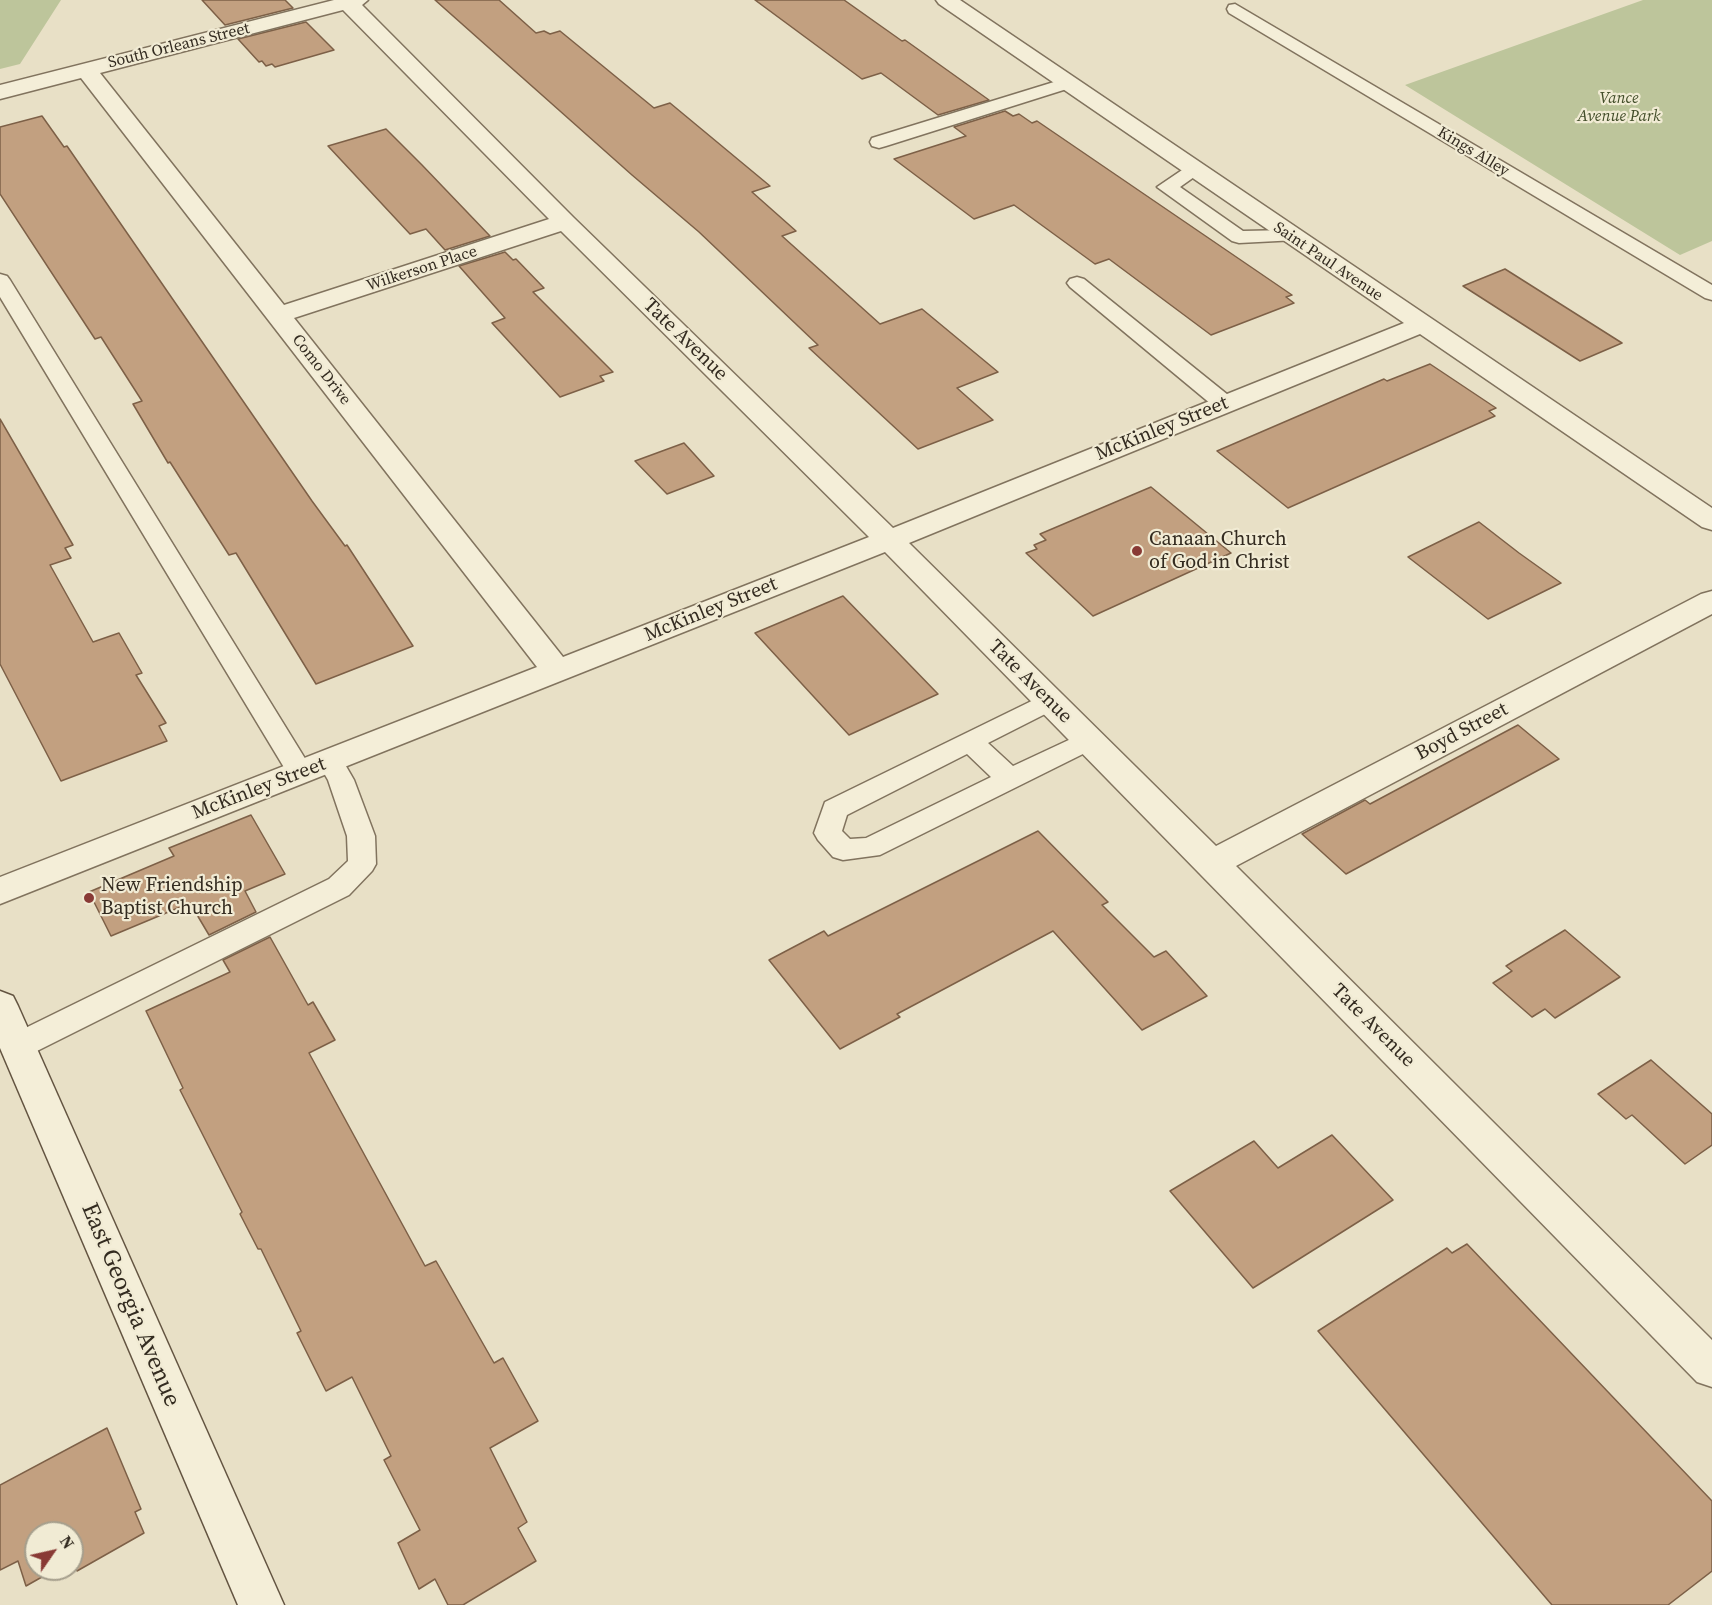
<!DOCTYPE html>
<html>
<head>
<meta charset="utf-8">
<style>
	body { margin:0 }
	#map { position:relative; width:1712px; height:1605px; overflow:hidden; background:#e8e0c6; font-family:"Source Serif 4",serif }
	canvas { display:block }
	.north { position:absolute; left:24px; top:1521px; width:60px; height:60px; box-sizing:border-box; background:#f1ebd4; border:2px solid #a59e8c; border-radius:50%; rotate:56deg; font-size:16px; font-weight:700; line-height:24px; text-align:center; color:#332b20 }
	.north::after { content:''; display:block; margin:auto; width:21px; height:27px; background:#893a35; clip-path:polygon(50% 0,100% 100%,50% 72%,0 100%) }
</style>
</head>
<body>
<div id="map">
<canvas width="1712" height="1605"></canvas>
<div class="north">N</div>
</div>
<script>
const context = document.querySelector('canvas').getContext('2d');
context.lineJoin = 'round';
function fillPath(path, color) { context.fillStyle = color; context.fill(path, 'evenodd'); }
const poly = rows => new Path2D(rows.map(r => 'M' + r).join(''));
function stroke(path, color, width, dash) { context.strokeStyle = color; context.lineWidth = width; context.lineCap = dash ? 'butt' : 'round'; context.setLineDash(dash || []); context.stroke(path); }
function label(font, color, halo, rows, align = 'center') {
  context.font = font + ' "Source Serif 4",serif'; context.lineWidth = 4.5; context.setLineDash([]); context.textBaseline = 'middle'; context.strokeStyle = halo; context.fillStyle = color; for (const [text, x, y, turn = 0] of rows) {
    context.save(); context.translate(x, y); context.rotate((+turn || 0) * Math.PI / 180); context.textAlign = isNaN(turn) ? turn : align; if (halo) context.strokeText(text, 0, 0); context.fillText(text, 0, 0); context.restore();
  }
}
fillPath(poly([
	[0,0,61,0,20,64,0,69],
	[1643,0,1712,0,1712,241,1680,255,1405,85]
]), '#bdc59b');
const building = poly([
	[202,0,285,0,293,8,225,25,202,0],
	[435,0,499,0,536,33,544,31,550,34,560,31,654,108,670,103,770,186,752,192,796,231,782,236,880,324,922,309,998,372,957,388,993,420,918,449,809,348,818,345,699,232,632,175,435,0],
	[755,0,844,0,902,41,905,40,989,100,938,115,881,73,862,79,755,0],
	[306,22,334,50,275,67,272,64,266,66,262,61,259,62,238,39,306,22],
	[1005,111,1013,116,1019,114,1032,123,1037,121,1292,295,1286,297,1294,303,1211,335,1109,259,1095,264,1014,205,974,219,894,159,966,136,954,127,1005,111],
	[42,116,64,147,67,146,312,501,345,546,347,545,413,646,316,684,236,553,229,555,170,462,168,463,133,404,142,401,101,337,95,339,0,194,0,127,42,116],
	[386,129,422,165,490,236,445,250,426,229,410,234,328,146,386,129],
	[505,252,513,260,516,259,544,288,533,292,613,372,600,376,604,381,560,397,492,323,505,318,459,266,505,252],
	[1505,269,1622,343,1580,361,1463,286,1505,269],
	[1430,364,1496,408,1489,411,1495,416,1288,508,1217,451,1384,379,1387,381,1430,364],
	[0,419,73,545,65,548,71,558,50,565,93,642,119,633,142,673,136,675,166,723,159,726,167,741,61,781,0,664,0,419],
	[684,443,714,476,667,494,635,461,684,443],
	[1151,487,1231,553,1093,616,1026,553,1037,549,1034,545,1046,540,1040,534,1151,487],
	[1479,522,1519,553,1561,583,1488,619,1408,557,1479,522],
	[843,596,938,694,849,735,755,633,843,596],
	[1518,725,1559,759,1346,874,1302,834,1365,800,1370,804,1518,725],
	[251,815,285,874,245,891,256,912,209,935,190,903,111,936,89,892,174,856,169,848,251,815],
	[1038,831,1108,902,1102,905,1154,957,1166,951,1207,996,1142,1030,1053,931,897,1014,900,1017,840,1049,769,960,824,931,828,936,1038,831],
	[1565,930,1620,977,1555,1018,1545,1009,1532,1017,1493,983,1512,971,1506,966,1565,930],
	[270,937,308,1005,313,1002,335,1040,309,1053,425,1266,436,1261,494,1363,503,1358,538,1421,490,1448,527,1522,518,1528,536,1561,463,1605,448,1605,435,1579,419,1589,398,1543,420,1530,384,1460,391,1456,352,1377,326,1391,297,1333,301,1331,261,1249,258,1249,240,1214,242,1212,180,1090,183,1088,146,1011,230,972,223,960,270,937],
	[1651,1060,1712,1114,1712,1145,1685,1164,1632,1115,1626,1119,1598,1094,1651,1060],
	[1332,1135,1393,1200,1253,1288,1170,1191,1254,1141,1278,1168,1332,1135],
	[1467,1244,1712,1501,1712,1571,1668,1605,1552,1605,1318,1331,1447,1248,1452,1253,1467,1244],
	[107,1428,141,1509,135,1512,144,1533,77,1571,72,1560,72,1533,36,1533,36,1569,56,1569,26,1586,18,1561,0,1570,0,1485,107,1428]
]);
fillPath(building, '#c2a080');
stroke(building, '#7d6047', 1.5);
const lane = poly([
	[1235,4,1712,285,1712,300,1705,298,1229,13,1227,9,1229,5,1235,4],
	[1067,78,1073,79,1076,83,1073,87,886,146,879,148,872,146,870,142,872,138,1067,78],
	[1195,164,1202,166,1204,170,1180,187,1243,231,1290,230,1297,232,1300,236,1297,240,1239,243,1232,241,1157,187,1188,166,1195,164],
	[0,274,7,276,10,280,309,765,313,772,309,779,300,782,291,779,0,297,0,274],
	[1077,277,1084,279,1233,399,1236,404,1233,409,1225,411,1217,409,1070,287,1067,283,1070,279,1077,277],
	[1050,692,1059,695,1063,701,1059,707,988,743,1013,766,1088,731,1097,733,1101,740,1097,747,880,855,843,860,833,857,818,840,814,833,825,802,1050,692],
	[967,754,991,777,866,838,850,839,842,831,847,815,967,754],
	[330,752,339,754,354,780,375,836,376,864,372,871,349,895,29,1055,18,1058,7,1055,3,1046,7,1037,329,879,348,861,347,836,328,780,317,761,321,754,330,752]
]);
const street = poly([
	[334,0,368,0,362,5,573,217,893,528,1404,323,939,4,936,0,960,0,1712,508,1712,530,1702,527,1420,334,909,543,1216,846,1701,594,1712,591,1712,614,1236,866,1712,1340,1712,1387,1697,1382,885,552,0,904,0,877,537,667,81,78,0,99,0,85,334,0],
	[343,10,549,219,284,305,100,73,343,10],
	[561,231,869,537,563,657,294,318,561,231]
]);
const secondary = poly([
	[0,991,13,996,18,1006,284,1605,238,1605,0,1048,0,991]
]);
stroke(lane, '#81735e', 3);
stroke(street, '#81735e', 3);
stroke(secondary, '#635441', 3);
fillPath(lane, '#f4eed8');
fillPath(street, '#f4eed8');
fillPath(secondary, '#f4eed8');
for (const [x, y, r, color] of [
	[1137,551,6,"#893a35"],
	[89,898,6,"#893a35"]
]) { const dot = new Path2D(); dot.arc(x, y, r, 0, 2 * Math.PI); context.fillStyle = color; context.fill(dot); stroke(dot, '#f1ebd4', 2); }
label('16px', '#332b20', '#f1ebd4', [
	["South Orleans Street",179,46,-14],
	["Kings Alley",1473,152,31],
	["Saint Paul Avenue",1328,262,34],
	["Wilkerson Place",422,269,-18],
	["Como Drive",321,370,52]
]);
label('italic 16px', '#424d29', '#f1ebd4', [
	["Vance",1619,99],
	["Avenue Park",1619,117]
]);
label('20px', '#332b20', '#f1ebd4', [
	["Tate Avenue",685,340,44],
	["McKinley Street",1162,429,-22],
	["McKinley Street",711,610,-22],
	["Tate Avenue",1030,682,45],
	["Boyd Street",1462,732,-28],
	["McKinley Street",259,789,-21],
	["Tate Avenue",1373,1026,45]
]);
label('20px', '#332b20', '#f1ebd4', [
	["Canaan Church",1149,540],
	["of God in Christ",1149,563],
	["New Friendship",101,886],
	["Baptist Church",101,909]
], 'left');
label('24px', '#332b20', '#f1ebd4', [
	["East Georgia Avenue",130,1305,67]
]);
</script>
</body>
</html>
